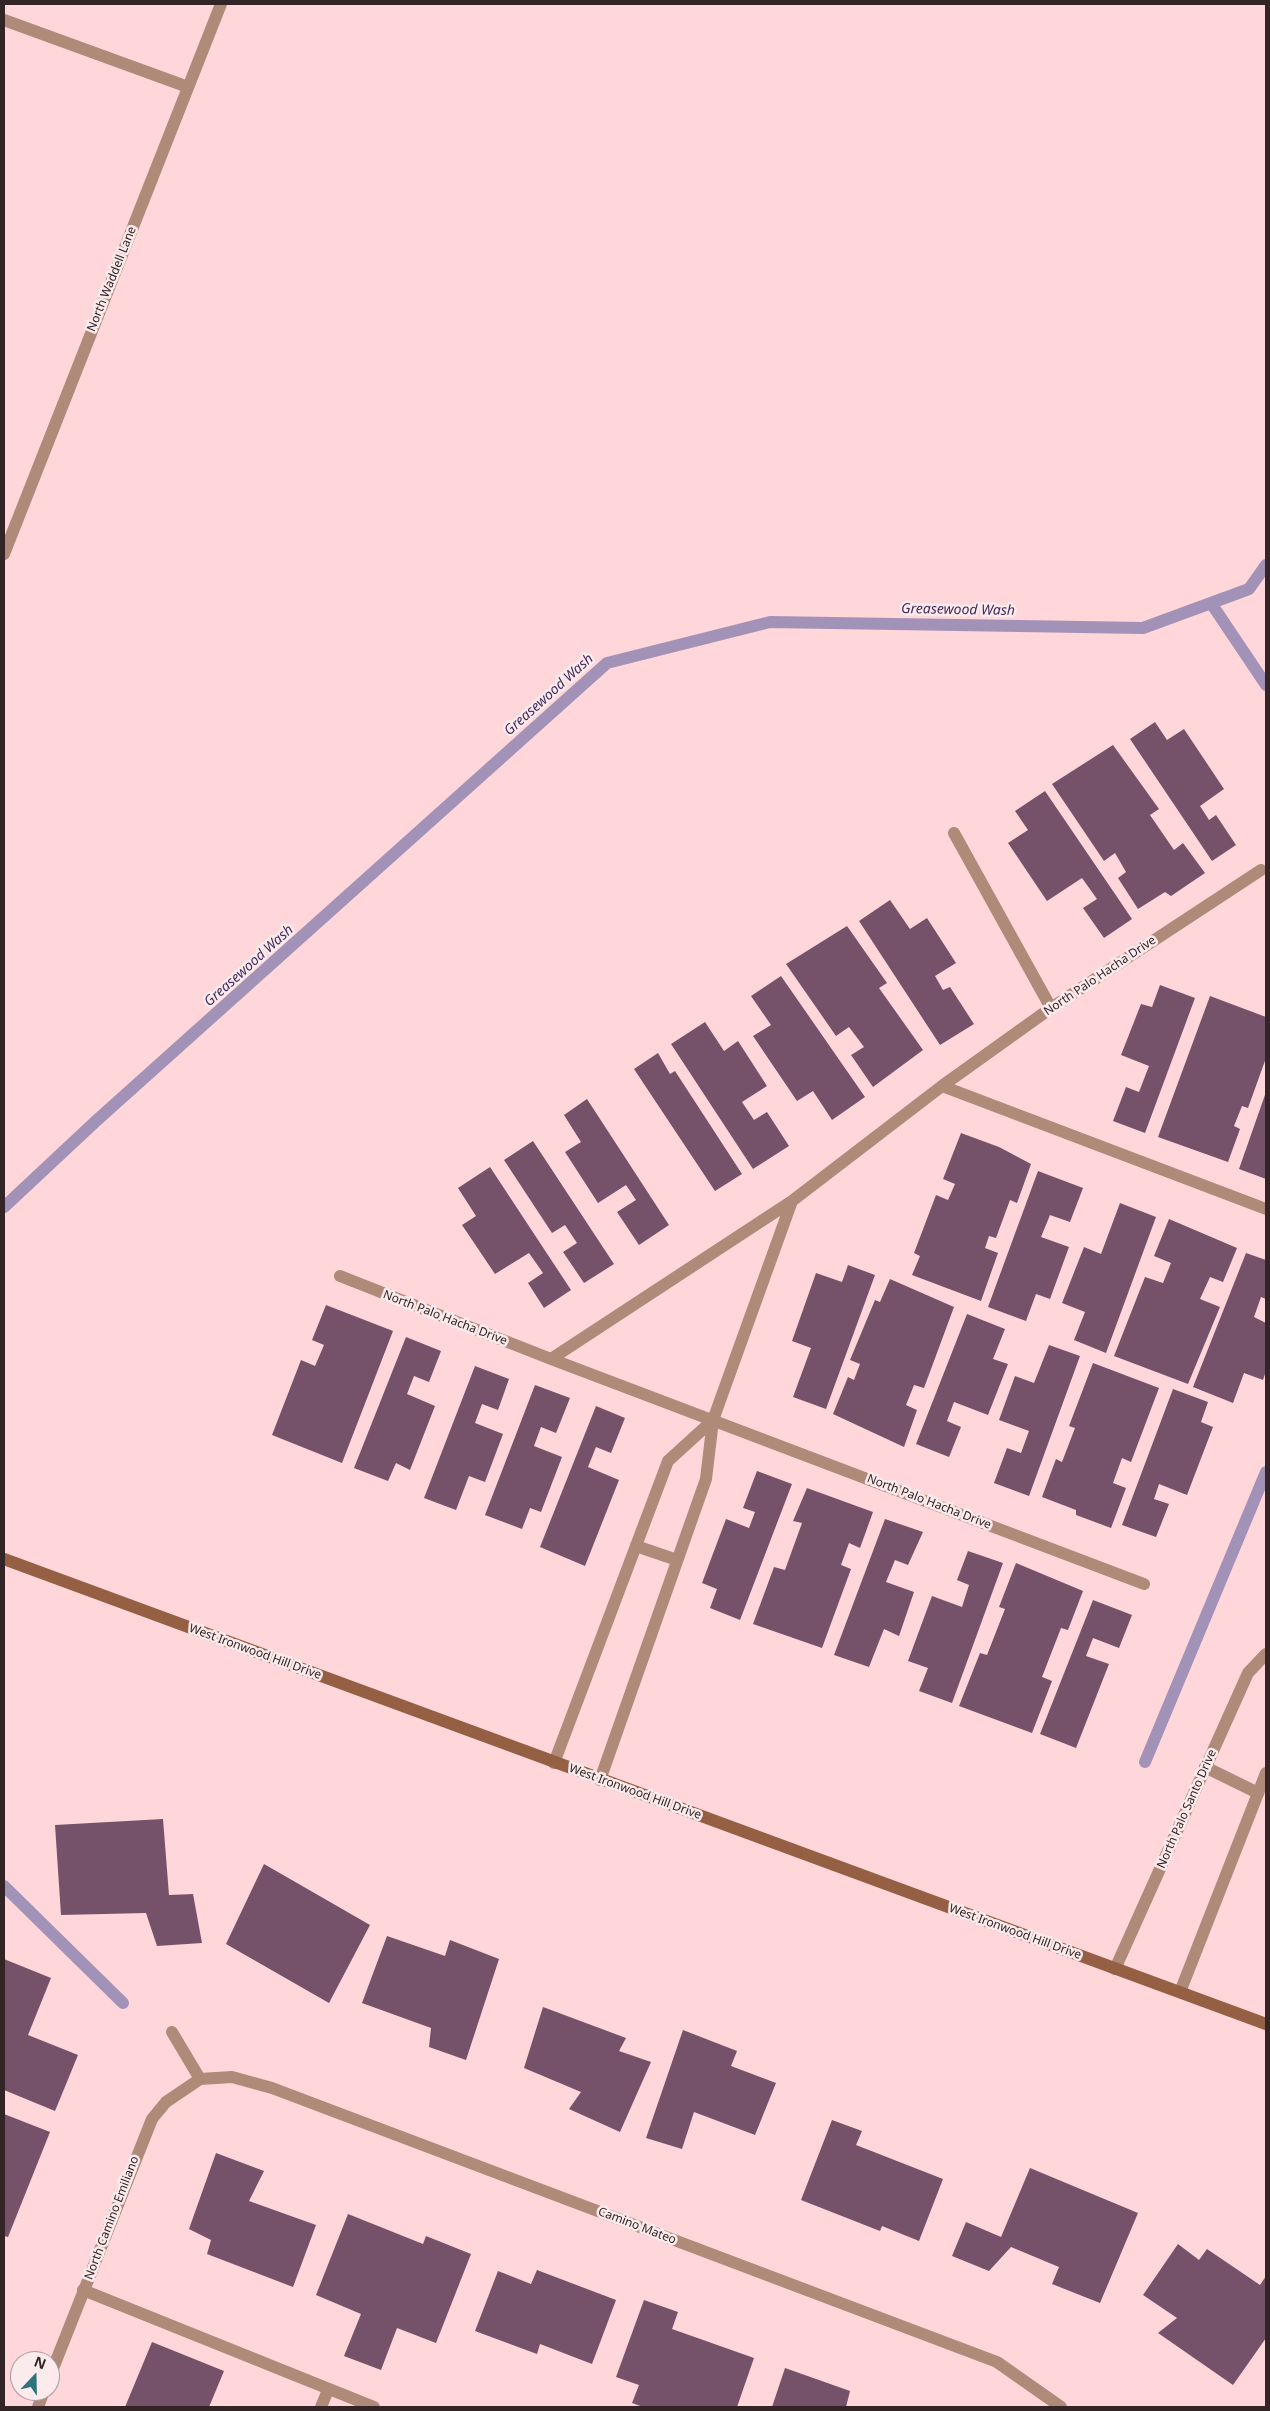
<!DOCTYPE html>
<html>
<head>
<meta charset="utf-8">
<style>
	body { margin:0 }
	#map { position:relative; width:1270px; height:2411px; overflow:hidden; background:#ffd6d9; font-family:"Noto Sans",sans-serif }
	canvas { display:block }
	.frame { position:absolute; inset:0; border:5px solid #332425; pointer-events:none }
	.north { position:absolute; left:10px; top:2351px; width:50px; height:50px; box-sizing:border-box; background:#fbebec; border:1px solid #ab9b9c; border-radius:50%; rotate:21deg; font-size:14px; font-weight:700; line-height:20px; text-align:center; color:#332425 }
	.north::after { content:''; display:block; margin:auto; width:18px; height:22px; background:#2c757b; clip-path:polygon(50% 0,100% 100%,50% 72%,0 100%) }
</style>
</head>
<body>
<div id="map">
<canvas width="1270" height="2411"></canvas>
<div class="frame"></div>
<div class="north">N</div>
</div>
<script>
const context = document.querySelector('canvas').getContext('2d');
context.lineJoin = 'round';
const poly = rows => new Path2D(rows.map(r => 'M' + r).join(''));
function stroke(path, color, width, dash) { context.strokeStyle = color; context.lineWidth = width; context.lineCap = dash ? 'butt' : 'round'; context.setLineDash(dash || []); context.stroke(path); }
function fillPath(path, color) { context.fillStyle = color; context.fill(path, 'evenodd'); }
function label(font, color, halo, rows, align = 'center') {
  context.font = font + ' "Noto Sans",sans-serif'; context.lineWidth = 5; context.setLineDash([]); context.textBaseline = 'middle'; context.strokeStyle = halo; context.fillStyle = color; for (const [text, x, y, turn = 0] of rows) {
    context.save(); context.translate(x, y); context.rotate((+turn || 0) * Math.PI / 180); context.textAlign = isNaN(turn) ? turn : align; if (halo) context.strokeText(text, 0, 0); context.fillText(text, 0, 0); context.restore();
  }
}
stroke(poly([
	[1211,603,1266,685],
	[4,1207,96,1121,607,663,770,622,1143,628,1249,589,1266,565],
	[1145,1762,1266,1472],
	[4,1886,123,2003]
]), '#a392b8', 12);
fillPath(poly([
	[1155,722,1167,740,1184,729,1224,789,1200,806,1209,820,1216,815,1236,845,1212,861,1130,739],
	[1113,745,1159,809,1150,815,1174,850,1183,843,1205,873,1171,896,1165,892,1138,909,1118,878,1126,872,1115,853,1104,861,1052,784],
	[1045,791,1132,919,1104,938,1083,908,1097,899,1082,878,1047,901,1008,843,1028,830,1015,811],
	[890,900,910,929,927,918,956,963,935,976,943,990,950,987,974,1024,940,1045,859,921],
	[847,926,887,983,879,988,923,1050,873,1087,851,1055,864,1047,849,1027,836,1036,786,964],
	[781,976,865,1097,832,1120,813,1091,797,1101,753,1036,771,1025,751,996],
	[1160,985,1195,998,1145,1133,1113,1121,1126,1087,1139,1092,1149,1066,1121,1055,1141,1004,1152,1007],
	[1210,996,1266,1017,1266,1058,1248,1108,1242,1106,1234,1126,1240,1129,1228,1162,1158,1137],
	[705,1022,724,1051,738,1041,767,1086,742,1102,754,1120,767,1112,789,1146,753,1169,671,1044],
	[658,1053,670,1074,675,1071,742,1174,715,1191,634,1069],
	[1266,1092,1266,1179,1239,1169],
	[587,1099,669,1225,639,1245,617,1212,636,1200,626,1185,598,1203,565,1152,581,1142,564,1115],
	[961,1133,999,1147,1031,1164,1017,1203,1010,1200,996,1238,989,1236,985,1248,998,1253,981,1301,912,1275,920,1256,914,1253,936,1195,948,1200,955,1184,943,1179],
	[533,1141,614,1264,584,1283,563,1252,577,1243,565,1225,552,1233,504,1160],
	[490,1167,571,1290,544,1308,528,1283,543,1273,529,1253,495,1274,462,1225,476,1216,458,1188],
	[1038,1171,1083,1188,1070,1222,1050,1215,1041,1237,1069,1247,1050,1299,1036,1294,1026,1321,988,1307],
	[1120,1203,1156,1217,1106,1353,1074,1340,1085,1312,1062,1303,1084,1247,1101,1254],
	[1169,1219,1237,1248,1223,1282,1210,1277,1200,1299,1220,1307,1188,1384,1114,1356,1145,1277,1163,1283,1171,1263,1154,1256],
	[1246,1253,1266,1260,1266,1299,1261,1297,1254,1317,1266,1323,1266,1371,1263,1380,1244,1373,1233,1403,1193,1387],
	[848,1265,875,1275,826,1409,793,1397,811,1348,792,1341,816,1273,842,1282],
	[890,1279,954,1307,924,1388,914,1385,906,1405,917,1410,904,1447,833,1414,848,1377,854,1380,860,1364,850,1360,875,1300,880,1302],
	[326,1305,393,1331,342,1463,272,1435,301,1360,315,1366,324,1345,312,1340],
	[967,1314,1005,1329,993,1359,1008,1364,988,1415,954,1402,947,1421,961,1427,949,1457,916,1444],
	[406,1337,441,1351,429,1382,414,1376,407,1394,435,1406,410,1470,396,1463,388,1481,354,1468],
	[1049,1345,1080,1356,1029,1496,994,1483,1007,1448,1021,1453,1029,1431,999,1420,1015,1376,1034,1383],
	[1093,1363,1159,1388,1131,1462,1122,1458,1113,1483,1126,1488,1111,1528,1076,1515,1076,1510,1042,1497,1056,1459,1062,1462,1075,1428,1069,1426],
	[475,1366,509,1379,498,1410,482,1404,475,1423,503,1434,485,1482,469,1476,456,1510,424,1498],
	[535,1385,570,1398,556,1433,541,1427,534,1446,562,1457,541,1512,530,1508,522,1529,485,1515],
	[1173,1389,1208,1402,1201,1422,1213,1427,1187,1495,1159,1484,1154,1499,1169,1504,1156,1537,1122,1525],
	[596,1406,625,1418,611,1453,596,1447,588,1467,619,1480,585,1566,540,1547],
	[757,1471,792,1484,740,1620,710,1608,717,1589,702,1583,726,1519,749,1528,755,1512,743,1508],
	[807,1488,873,1512,860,1548,849,1543,841,1565,851,1569,822,1648,753,1624,774,1567,785,1570,802,1523,793,1521],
	[885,1519,923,1532,908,1565,895,1560,886,1582,914,1592,899,1636,884,1629,869,1667,834,1655],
	[968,1551,1003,1563,952,1703,919,1691,928,1668,908,1661,932,1596,962,1607,969,1585,957,1580],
	[1016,1563,1083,1591,1068,1630,1061,1628,1042,1677,1052,1681,1032,1733,959,1706,980,1653,987,1655,1005,1609,999,1607],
	[1093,1600,1132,1615,1119,1648,1093,1638,1086,1656,1109,1664,1076,1748,1040,1734],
	[163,1819,169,1895,193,1894,202,1943,157,1946,146,1913,61,1915,55,1825],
	[264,1864,370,1925,329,2003,226,1944],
	[387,1936,445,1956,450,1940,499,1959,466,2060,429,2047,431,2028,362,2003],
	[4,1959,51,1978,28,2035,78,2055,55,2111,4,2090],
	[543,2007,626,2038,619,2051,651,2062,620,2132,569,2109,581,2092,524,2068],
	[683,2030,737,2051,731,2066,776,2083,755,2135,694,2112,682,2149,646,2138],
	[4,2114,50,2132,8,2237,4,2236],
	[832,2120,862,2131,856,2145,943,2179,919,2241,882,2226,880,2231,801,2200],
	[216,2153,264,2171,249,2201,316,2225,293,2287,207,2254,211,2240,189,2229],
	[1030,2168,1138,2213,1100,2303,1052,2284,1059,2267,1011,2247,989,2271,952,2256,966,2222,1001,2237],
	[348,2214,423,2244,426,2236,471,2254,436,2343,397,2328,381,2370,344,2356,361,2314,316,2295],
	[1178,2244,1199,2260,1207,2249,1260,2285,1266,2276,1266,2338,1233,2385,1158,2333,1177,2318,1143,2295],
	[537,2270,616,2300,592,2364,540,2344,537,2354,475,2331,498,2271,531,2284],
	[644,2300,678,2312,672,2329,754,2358,737,2407,643,2407,632,2403,639,2385,616,2377],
	[152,2342,224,2371,209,2407,125,2407],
	[785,2368,850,2391,846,2407,772,2407]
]), '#75526a');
stroke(poly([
	[954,833,1051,1008],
	[636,1546,677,1560],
	[1205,1767,1258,1793],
	[83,2290,374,2407],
	[321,2407,328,2390]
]), '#b08a78', 12);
stroke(poly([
	[4,20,188,87],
	[4,554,221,4],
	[942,1086,1266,1209],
	[340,1276,551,1359,1144,1584],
	[551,1359,792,1201],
	[713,1420,792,1201,942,1086,1051,1008,1261,870],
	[554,1763,668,1461,713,1420,706,1479,600,1780],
	[1115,1969,1248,1673,1266,1654],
	[1180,1992,1266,1773],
	[172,2032,200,2079],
	[50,2376,152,2119,166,2102,200,2079,232,2077,272,2088,997,2362,1061,2407],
	[38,2407,44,2391]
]), '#b08a78', 12);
stroke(poly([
	[4,1559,1266,2024]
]), '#955f44', 12);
label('12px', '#332425', '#fbebec', [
	["North Waddell Lane",112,279,-68],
	["North Palo Hacha Drive",1100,976,-34],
	["North Palo Hacha Drive",445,1318,21],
	["North Palo Hacha Drive",929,1502,21],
	["West Ironwood Hill Drive",255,1652,20],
	["West Ironwood Hill Drive",635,1792,20],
	["North Palo Santo Drive",1187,1809,-66],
	["West Ironwood Hill Drive",1015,1932,20],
	["North Camino Emiliano",112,2218,-69],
	["Camino Mateo",637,2226,21]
]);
label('italic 14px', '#422a5c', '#fbebec', [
	["Greasewood Wash",958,610,1],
	["Greasewood Wash",549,695,-42],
	["Greasewood Wash",249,966,-42]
]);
</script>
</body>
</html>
